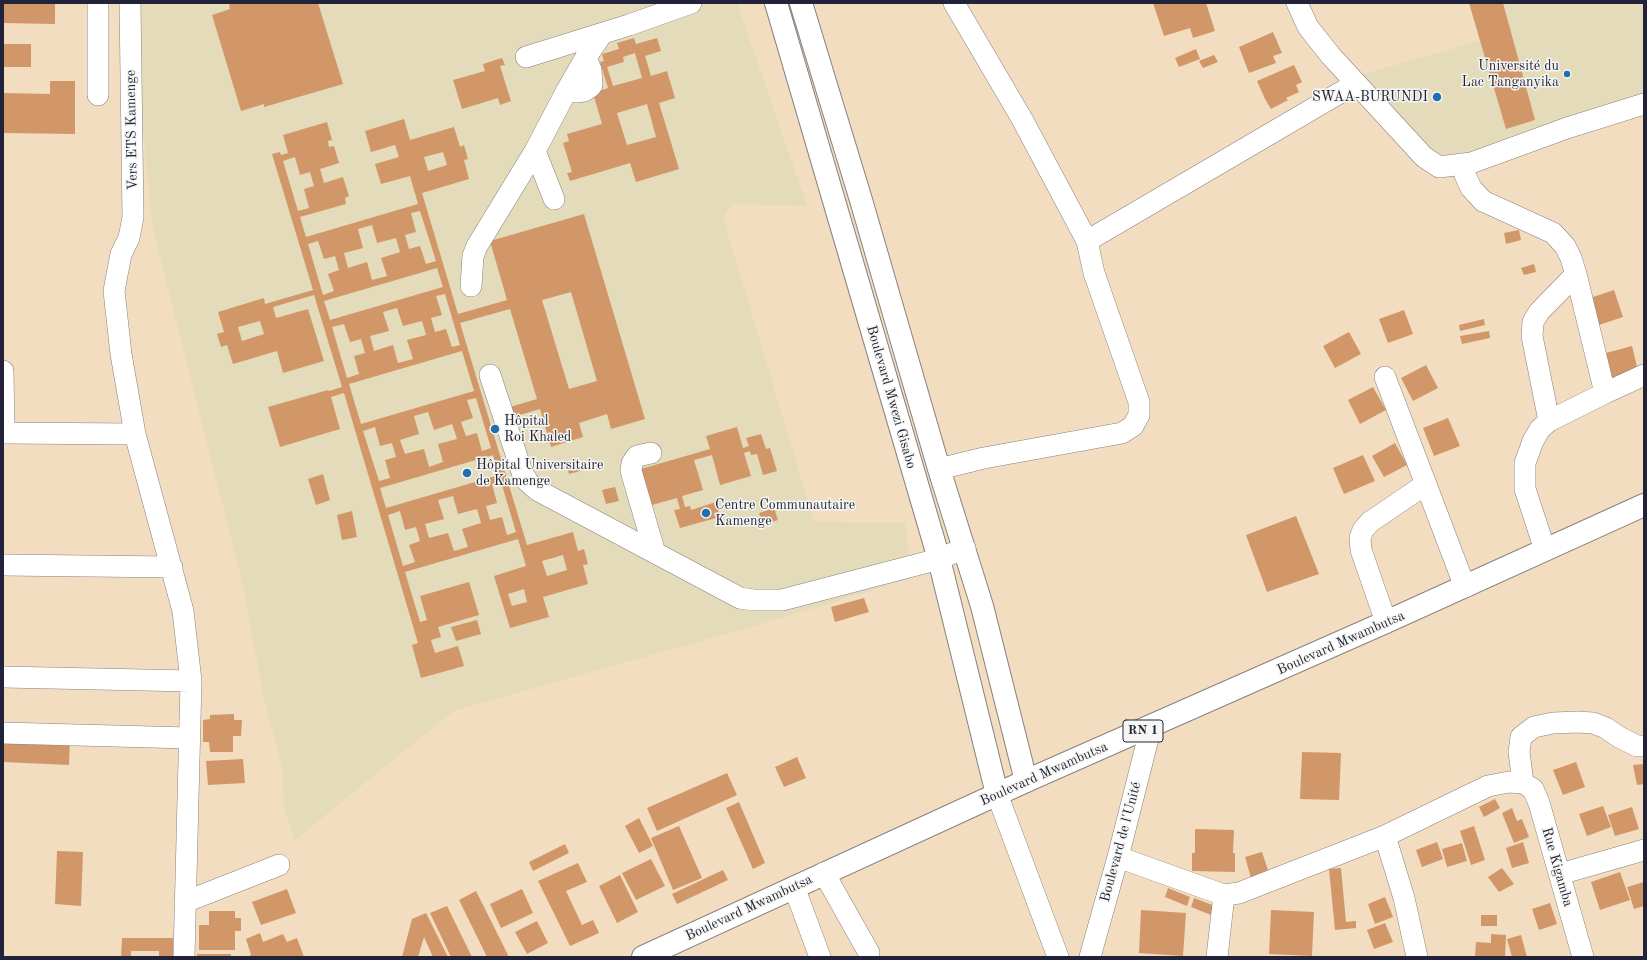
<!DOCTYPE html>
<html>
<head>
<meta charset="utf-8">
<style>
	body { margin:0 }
	#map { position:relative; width:1647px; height:960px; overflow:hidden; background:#f2ddc0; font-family:"Old Standard TT",serif }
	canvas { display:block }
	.frame { position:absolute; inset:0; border:4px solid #22223b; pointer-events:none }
</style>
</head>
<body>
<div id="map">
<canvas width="1647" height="960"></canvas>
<div class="frame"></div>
</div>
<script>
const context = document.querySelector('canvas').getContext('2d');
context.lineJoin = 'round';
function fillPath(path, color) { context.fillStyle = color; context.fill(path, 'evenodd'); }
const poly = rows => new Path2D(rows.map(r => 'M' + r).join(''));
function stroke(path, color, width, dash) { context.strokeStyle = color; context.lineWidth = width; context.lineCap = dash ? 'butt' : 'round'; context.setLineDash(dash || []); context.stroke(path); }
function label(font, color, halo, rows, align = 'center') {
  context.font = font + ' "Old Standard TT",serif'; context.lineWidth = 3; context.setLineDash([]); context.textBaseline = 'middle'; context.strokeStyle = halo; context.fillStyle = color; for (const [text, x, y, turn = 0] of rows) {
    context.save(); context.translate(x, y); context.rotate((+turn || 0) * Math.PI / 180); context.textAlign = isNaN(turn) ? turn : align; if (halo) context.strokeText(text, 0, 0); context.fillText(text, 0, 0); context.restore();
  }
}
fillPath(poly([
	[135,3,737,3,807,206,732,204,723,218,814,522,905,523,912,578,768,622,453,711,295,840,284,810,283,769,263,695,243,585,153,229,135,54],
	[1469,3,1644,3,1644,108,1565,131,1437,160,1360,75,1480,41]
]), '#e3dbba');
fillPath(poly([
	[3,3,55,3,55,24,3,23],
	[233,3,318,3,343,84,264,107,264,104,241,111,212,15,230,9,229,4],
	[1153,3,1206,3,1215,31,1193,38,1190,28,1164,36],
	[1469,3,1503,3,1535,120,1506,129],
	[1273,32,1282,53,1273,56,1276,63,1249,73,1239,47],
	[634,38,636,44,657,38,661,51,645,56,651,76,667,71,675,98,659,103,679,169,636,182,630,163,570,181,567,173,572,172,563,143,569,141,567,134,602,124,593,93,608,88,600,62,604,61,602,54,619,49,617,43],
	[635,53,642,78,613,86,607,67,624,62,623,57],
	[647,104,656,137,627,145,617,113],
	[3,44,31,44,31,67,3,67],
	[1196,49,1200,59,1179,67,1175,58],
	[1214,55,1218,62,1203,68,1199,61],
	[502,58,505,65,500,66,511,101,500,105,498,98,462,109,453,80,485,71,483,64],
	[1294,65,1302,82,1296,85,1299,92,1286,98,1288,100,1271,109,1265,99,1257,81],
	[50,81,75,81,75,134,3,133,3,93,50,94],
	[404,119,410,140,454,127,460,147,464,145,468,159,464,160,469,179,422,193,458,314,507,300,490,241,584,214,645,419,611,429,607,414,579,423,583,437,551,447,540,409,506,419,503,409,537,399,510,309,460,323,527,545,573,532,578,551,584,549,588,564,583,565,588,584,543,597,549,617,510,628,494,576,526,566,518,539,405,572,420,622,427,620,420,596,469,582,479,615,438,627,441,637,431,640,435,653,458,646,464,666,421,678,412,645,418,643,344,393,331,397,340,429,280,447,268,407,328,390,329,391,342,387,314,295,273,307,276,318,308,309,324,361,283,373,277,351,233,364,227,345,221,347,217,334,224,332,218,312,264,298,265,304,313,290,272,154,280,152,281,155,288,153,283,135,327,122,332,140,328,141,329,147,334,146,339,163,320,169,324,183,343,177,349,196,345,198,346,204,300,217,306,237,418,204,410,176,381,184,375,164,399,157,395,145,371,152,365,131],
	[443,152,447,165,428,171,424,157],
	[295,157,300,175,310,172,314,186,304,189,309,208,298,211,283,161],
	[420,211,436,261,426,264,420,246,409,249,405,235,416,232,411,213],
	[372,225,377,243,396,238,400,252,381,258,387,276,372,280,367,262,348,268,344,253,363,248,358,229],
	[318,241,324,259,335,256,339,270,328,274,334,291,323,295,308,244],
	[437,268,443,287,330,320,324,301],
	[571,292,597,381,569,389,542,300],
	[445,294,460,345,452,347,446,329,435,332,431,318,442,315,436,296],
	[397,308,403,326,422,321,426,335,407,340,413,359,398,363,393,345,374,351,370,336,389,331,383,312],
	[260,321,264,334,242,341,238,327],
	[344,324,350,342,361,339,365,353,354,356,359,374,347,378,332,327],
	[462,351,474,391,361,424,349,384],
	[476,398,491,448,482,451,477,433,466,436,461,422,473,418,467,400],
	[428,412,434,430,452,424,457,439,438,444,443,462,429,467,424,449,405,454,400,440,419,434,414,416],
	[375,427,380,446,392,443,396,457,385,460,390,478,379,481,363,431],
	[493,455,499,475,386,508,380,488],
	[501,482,516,532,507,535,502,517,490,520,486,506,497,503,492,484],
	[453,496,458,514,477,509,481,523,462,529,468,547,454,551,448,533,429,538,425,524,444,519,438,500],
	[400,511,405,530,416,527,420,541,409,545,415,562,403,566,388,515],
	[563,555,567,570,547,576,542,561],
	[524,589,527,602,512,606,508,594],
	[1519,230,1521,240,1506,244,1504,233],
	[1534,264,1536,272,1524,275,1521,268],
	[1614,290,1623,317,1596,326,1587,299],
	[1404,310,1413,334,1388,343,1379,319],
	[1484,319,1485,325,1460,331,1459,325],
	[1489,331,1490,338,1462,344,1460,336],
	[1349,332,1361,354,1335,368,1323,346],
	[1632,346,1638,371,1612,378,1606,353],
	[1426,365,1438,388,1413,401,1401,378],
	[1373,387,1386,410,1360,424,1348,400],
	[1448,418,1460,446,1434,456,1423,428],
	[737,427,743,448,749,446,746,438,761,434,766,449,770,448,777,471,763,475,757,454,751,455,750,451,744,453,751,476,720,485,712,455,694,460,703,490,682,496,685,507,690,506,691,510,716,502,720,517,680,528,674,510,680,509,677,498,645,507,634,471,710,449,706,436],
	[1395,443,1407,465,1384,477,1372,456],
	[1363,455,1375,481,1344,494,1333,468],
	[577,459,580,471,569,474,565,462],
	[323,474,330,500,316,505,308,479],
	[615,487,619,501,606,504,602,490],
	[774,508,778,520,763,525,759,513],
	[352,511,357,537,342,540,337,515],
	[1296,516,1319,574,1267,592,1246,535],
	[864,598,869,612,835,622,831,607],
	[477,620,481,634,456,641,451,627],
	[234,714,234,720,242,720,241,736,233,736,233,752,210,752,209,742,203,742,203,720,210,719,210,715],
	[3,737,70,740,69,765,3,762],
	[1302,752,1341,753,1339,800,1300,799],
	[797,757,806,778,784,787,775,767],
	[243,759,245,783,208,785,206,761],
	[1576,762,1585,787,1563,795,1553,770],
	[1644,764,1644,784,1637,785,1633,765],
	[727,773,737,795,657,831,647,808],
	[1495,799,1500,808,1484,817,1479,807],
	[739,802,765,863,753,869,726,808],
	[1603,806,1611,827,1587,836,1579,814],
	[1632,807,1639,829,1615,836,1608,815],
	[1512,808,1517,821,1522,819,1529,837,1514,843,1502,813],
	[639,818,653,846,639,853,625,826],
	[679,826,702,878,673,890,651,838],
	[1474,826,1485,860,1471,865,1460,831],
	[1195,829,1234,830,1233,853,1235,853,1235,872,1192,871,1192,853,1195,853],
	[1437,842,1443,859,1422,867,1416,850],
	[1523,842,1529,863,1512,868,1506,848],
	[1462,843,1467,861,1447,867,1442,849],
	[565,844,569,853,533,871,529,862],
	[57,851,83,852,81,906,55,904],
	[1262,852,1269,873,1251,878,1245,857],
	[651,859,665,886,636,900,622,873],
	[578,863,587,882,566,891,582,925,593,920,599,933,570,946,538,881],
	[1341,868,1346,922,1356,921,1356,928,1335,930,1329,869],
	[1502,868,1514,884,1499,892,1488,877],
	[723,870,728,880,677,904,672,894],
	[1620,872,1630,900,1600,910,1591,882],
	[620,875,638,912,617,923,599,886],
	[1644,882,1644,906,1634,909,1627,887],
	[1168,888,1190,897,1187,906,1165,897],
	[287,889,296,913,261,925,252,902],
	[522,889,533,913,501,928,490,904],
	[476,891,509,957,487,957,459,900],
	[1385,897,1393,917,1375,924,1368,904],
	[1194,898,1215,906,1211,915,1191,907],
	[1550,903,1557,924,1539,930,1532,909],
	[447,906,472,957,451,957,430,913],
	[1141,910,1186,913,1183,956,1139,953],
	[1271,910,1314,912,1312,956,1269,954],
	[209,911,235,911,235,918,241,918,241,931,235,931,235,950,199,950,199,925,209,925],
	[426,913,448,957,433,957,424,937,418,957,402,957,412,919],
	[1481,915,1497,915,1497,926,1481,926],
	[537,921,548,943,527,954,515,932],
	[1385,923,1393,942,1374,949,1367,930],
	[260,933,263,942,283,934,287,942,297,938,304,957,249,957,249,956,251,955,246,939],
	[1491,934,1506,935,1505,957,1475,957,1476,942,1491,943],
	[1521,935,1527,957,1512,957,1507,939],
	[122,938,173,938,173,957,159,957,159,951,131,951,131,957,121,957],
	[197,954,231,954,231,957,197,957]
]), '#d29768');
const minor = poly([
	[130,3,133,217,129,238,121,254,114,291,121,354,135,434,183,611,191,681,184,957],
	[1297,3,1308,27,1331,56,1424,157,1439,167,1471,163,1567,128,1644,104],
	[526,57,629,25,691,3],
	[567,90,576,92,584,91,589,88,592,85,591,70,586,57],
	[98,95,98,3],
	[535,151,554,199],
	[1464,165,1465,175,1471,188,1483,201,1553,233,1565,246,1571,258,1576,274,1605,393],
	[1087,241,1355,84],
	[471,286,473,256,477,246,535,151,567,90,586,57,602,34],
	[3,371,4,433],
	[490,375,522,472,528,482,537,490,740,598,753,600,782,600,939,559,965,548],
	[1385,377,1465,587],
	[1549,421,1532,336,1533,322,1539,312,1576,274],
	[3,433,135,434],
	[651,453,637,456,632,463,631,471,655,553],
	[939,469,984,458,1122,433,1133,426,1139,415,1139,402,1094,273,1087,241,1022,119,954,3],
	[1545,550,1525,489,1525,463,1533,441,1540,429,1549,421,1605,393,1644,375],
	[3,565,172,567],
	[1386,622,1361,550,1360,538,1363,530,1370,522,1426,484],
	[3,677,191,681],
	[3,733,189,738],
	[1523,783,1519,752,1521,737,1534,727,1553,723,1578,722,1593,723,1606,728,1619,737,1637,746,1644,746],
	[997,794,1058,957],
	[1385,836,1404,898,1417,957],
	[1118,857,1224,895,1239,893,1385,836,1488,786,1509,782,1523,783,1533,789,1539,803,1583,957],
	[824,873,869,953],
	[1560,874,1644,850],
	[794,887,820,957],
	[185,902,279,865],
	[1090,957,1118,857,1151,727],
	[1217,957,1224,895]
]);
const major = poly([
	[776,3,939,559,997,794],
	[801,3,861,200,939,469,982,606,1026,781]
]);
const highway = poly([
	[643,957,1026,781,1386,622,1644,505]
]);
stroke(minor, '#8a807e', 22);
stroke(major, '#8a807e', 24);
stroke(highway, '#8a807e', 24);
stroke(minor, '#fff', 21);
stroke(major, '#fff', 22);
stroke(highway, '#fff', 22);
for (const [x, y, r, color] of [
	[1567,74,4,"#1f6fb2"],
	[1437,97,5,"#1f6fb2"],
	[495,429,5,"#1f6fb2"],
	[467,473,5,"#1f6fb2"],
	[706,513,5,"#1f6fb2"]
]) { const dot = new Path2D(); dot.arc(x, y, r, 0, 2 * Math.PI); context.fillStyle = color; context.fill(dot); stroke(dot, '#f6f6f2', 1.5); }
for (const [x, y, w] of [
	[1143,731,40]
]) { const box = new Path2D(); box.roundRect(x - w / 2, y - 11, w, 22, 3); context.fillStyle = '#f6f6f2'; context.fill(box); stroke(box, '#22223b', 1); }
label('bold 13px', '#22223b', null, [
	["RN 1",1143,731]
]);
label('14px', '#22223b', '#f6f6f2', [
	["Université du",1559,66,"right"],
	["Lac Tanganyika",1559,82,"right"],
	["SWAA-BURUNDI",1428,97,"right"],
	["Hôpital",504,421],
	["Roi Khaled",504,437],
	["Hôpital Universitaire",476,465],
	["de Kamenge",476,481],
	["Centre Communautaire",715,505],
	["Kamenge",715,521]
], 'left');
label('14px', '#22223b', '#f6f6f2', [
	["Vers ETS Kamenge",132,130,-91],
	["Boulevard Mwezi Gisabo",891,397,74],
	["Boulevard Mwambutsa",1341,643,-24],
	["Boulevard Mwambutsa",1044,774,-24],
	["Boulevard de l'Unité",1121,842,-75],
	["Rue Kigamba",1557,867,74],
	["Boulevard Mwambutsa",749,908,-25]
]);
</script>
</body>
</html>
